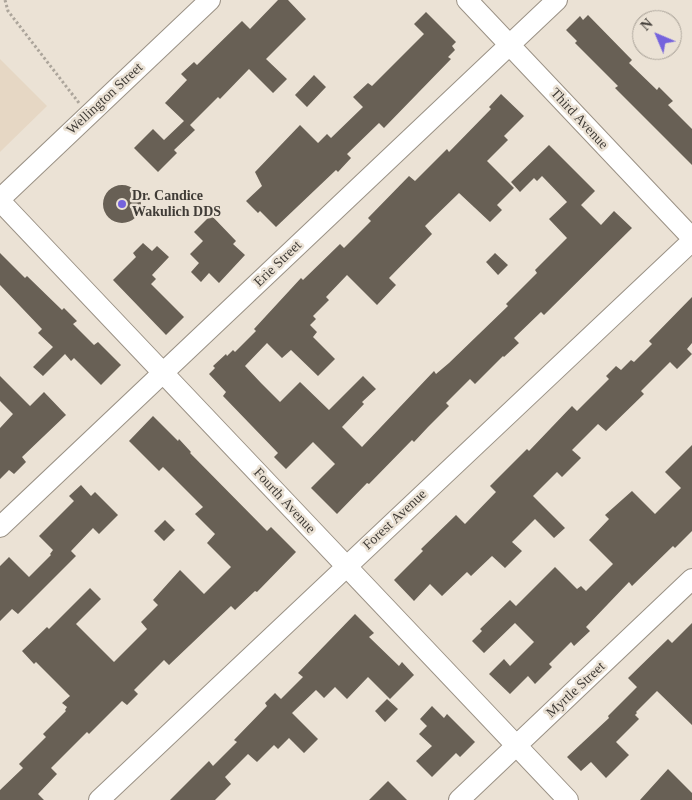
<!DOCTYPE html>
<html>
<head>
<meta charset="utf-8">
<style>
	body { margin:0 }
	#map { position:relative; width:692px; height:800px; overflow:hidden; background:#ebe2d5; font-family:Georgia,serif }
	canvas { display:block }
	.north { position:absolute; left:632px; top:10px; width:50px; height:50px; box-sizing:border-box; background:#ebe2d5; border:1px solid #a7a096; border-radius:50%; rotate:315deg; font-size:14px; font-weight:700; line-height:20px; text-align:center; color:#403c37 }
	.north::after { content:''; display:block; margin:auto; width:18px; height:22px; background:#7563dd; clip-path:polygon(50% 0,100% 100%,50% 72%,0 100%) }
</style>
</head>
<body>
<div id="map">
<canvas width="692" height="800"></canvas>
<div class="north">N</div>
</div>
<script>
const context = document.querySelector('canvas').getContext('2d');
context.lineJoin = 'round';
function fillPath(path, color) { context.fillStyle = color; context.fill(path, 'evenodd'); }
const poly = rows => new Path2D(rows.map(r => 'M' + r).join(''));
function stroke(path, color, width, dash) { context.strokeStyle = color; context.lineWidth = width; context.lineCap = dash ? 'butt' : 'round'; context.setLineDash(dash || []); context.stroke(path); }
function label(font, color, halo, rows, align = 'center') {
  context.font = font + ' Georgia,serif'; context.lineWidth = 5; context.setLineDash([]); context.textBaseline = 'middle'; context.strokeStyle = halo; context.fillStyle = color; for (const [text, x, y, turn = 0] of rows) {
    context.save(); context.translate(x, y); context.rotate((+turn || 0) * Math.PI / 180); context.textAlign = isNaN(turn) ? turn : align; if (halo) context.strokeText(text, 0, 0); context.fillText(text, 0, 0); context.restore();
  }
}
fillPath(poly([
	[0,59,47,106,0,152]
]), '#e6d7c4');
fillPath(poly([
	[278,0,288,0,306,19,266,59,287,79,273,93,249,69,220,99,218,97,190,125,195,130,174,150,177,153,158,172,134,148,153,129,164,140,184,121,165,103,187,80,181,74,194,62,197,65,242,21,250,29],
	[426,12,456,42,452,46,455,50,448,57,451,59,384,128,379,123,347,154,351,158,338,172,336,170,276,227,260,211,258,213,246,201,262,186,255,172,300,125,318,143,327,134,331,138,363,107,353,97,368,83,372,86,424,34,414,24],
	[588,15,632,60,629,63,657,90,659,87,673,101,668,105,692,129,692,165,615,88,618,86,575,43,577,41,566,30,580,16,583,20],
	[314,75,326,87,307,107,295,95],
	[501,94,524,116,504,136,508,140,487,161,514,188,497,205,502,210,490,222,459,193,425,226,432,234,389,278,396,285,377,305,347,275,326,297,329,300,313,316,316,319,310,325,317,332,313,337,335,359,318,376,291,350,282,358,267,343,245,366,261,383,280,402,300,382,329,410,363,376,376,389,362,402,364,404,342,427,362,447,434,371,436,374,449,363,508,306,506,304,537,273,535,270,567,238,549,219,567,202,542,176,537,181,534,178,520,192,511,182,549,145,595,191,581,205,601,225,614,211,632,228,544,315,541,312,514,338,519,343,504,357,503,356,475,384,470,379,446,403,449,406,428,427,414,442,412,440,369,484,367,483,337,514,311,488,335,464,313,442,286,469,274,457,278,453,223,396,226,392,209,374,215,368,213,366,226,354,227,356,233,350,235,352,256,331,254,329,301,278,303,280,340,244,344,248,371,221,368,218,409,176,415,181,447,149,449,152,491,109,489,107],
	'103 204a19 19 0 1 1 38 0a19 19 0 1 1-38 0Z',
	[211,215,236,241,233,244,245,255,219,283,209,273,201,282,191,272,199,263,190,254,203,241,194,232],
	[143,243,152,251,157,246,169,257,152,275,156,279,151,284,184,317,166,335,113,280,136,257,133,253],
	[0,253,25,278,27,276,62,310,64,308,77,321,73,324,94,345,98,342,121,365,101,385,74,358,71,361,65,354,43,376,33,367,53,347,38,333,42,329,0,285],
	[495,253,508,265,498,275,486,262],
	[692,297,692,343,687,349,692,354,677,369,670,362,641,391,644,394,606,431,598,424,572,450,581,458,562,477,557,472,533,496,565,528,554,538,535,519,512,542,522,551,505,568,492,556,471,576,467,572,442,596,430,584,414,601,394,580,423,551,421,549,456,515,465,524,496,492,490,486,527,449,529,451,572,406,577,411,609,379,606,376,616,366,621,370,631,360,634,362,652,344,649,341],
	[0,376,30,406,44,392,66,415,22,457,26,462,14,474,9,470,0,479,0,428,13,414,0,401],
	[153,416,178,441,179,439,191,452,190,453,267,531,271,527,296,552,257,592,255,591,235,610,231,606,169,665,164,660,134,690,138,694,127,705,122,701,89,734,87,732,51,768,57,774,38,794,44,800,0,800,0,790,23,768,19,764,46,737,43,734,66,711,65,710,67,707,62,703,70,696,36,662,34,664,22,651,47,627,49,629,90,588,101,599,76,624,114,662,147,629,141,622,158,605,153,600,180,570,204,594,231,567,207,543,215,534,195,514,203,507,163,467,159,471,129,441],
	[692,445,692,531,675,548,673,546,632,586,629,582,586,627,590,631,574,646,571,642,549,664,552,667,535,684,528,676,510,694,489,674,504,659,510,666,534,642,515,623,484,653,472,641,482,631,480,629,510,600,516,606,555,567,577,589,581,586,586,591,613,564,589,540,609,519,605,515,632,491,655,514,681,488,665,472],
	[81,485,91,496,95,492,118,515,99,534,93,528,71,551,76,556,18,614,12,609,0,621,0,566,9,557,29,577,51,555,50,554,53,550,39,536,74,501,69,496],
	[165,520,175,530,164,541,154,531],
	[355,614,374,633,369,637,399,666,402,662,414,675,390,699,368,677,347,699,335,687,324,698,316,690,292,713,318,739,304,753,289,738,278,749,274,745,257,762,248,754,225,777,231,784,215,800,170,800,209,761,213,766,237,742,234,740,267,706,265,703,275,693,281,699,303,677,298,673],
	[692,623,692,725,657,691,636,712,637,713,635,715,639,719,616,742,629,755,606,778,591,762,581,771,567,757,609,718,608,716,637,687,628,678,668,639,672,643],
	[387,699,398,709,385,722,375,711],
	[432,706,444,718,447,714,475,742,460,757,456,753,432,777,416,761,432,746,419,734,427,726,420,719],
	[668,769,692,793,692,800,640,800],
	[388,781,407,800,369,800]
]), '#686055');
const minor = poly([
	[467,0,692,238],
	[0,199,210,0],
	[0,201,568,800],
	[0,527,557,0],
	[99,800,692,241],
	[459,800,692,579]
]);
stroke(minor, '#9a9185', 22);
stroke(poly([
	[5,0,8,11,79,103]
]), '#aca59b', 3, [2.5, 2.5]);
stroke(minor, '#fff', 20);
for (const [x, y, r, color] of [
	[122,204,5,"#7563dd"]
]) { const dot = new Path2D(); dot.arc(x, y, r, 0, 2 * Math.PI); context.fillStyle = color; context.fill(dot); stroke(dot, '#ebe2d5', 2); }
label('14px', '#403c37', '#ebe2d5', [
	["Wellington Street",105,99,-43],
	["Third Avenue",579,119,47],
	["Erie Street",278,264,-44],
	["Fourth Avenue",284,501,47],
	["Forest Avenue",395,520,-43],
	["Myrtle Street",576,690,-43]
]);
label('bold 14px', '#403c37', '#ebe2d5', [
	["Dr. Candice",132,196],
	["Wakulich DDS",132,212]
], 'left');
</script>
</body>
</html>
